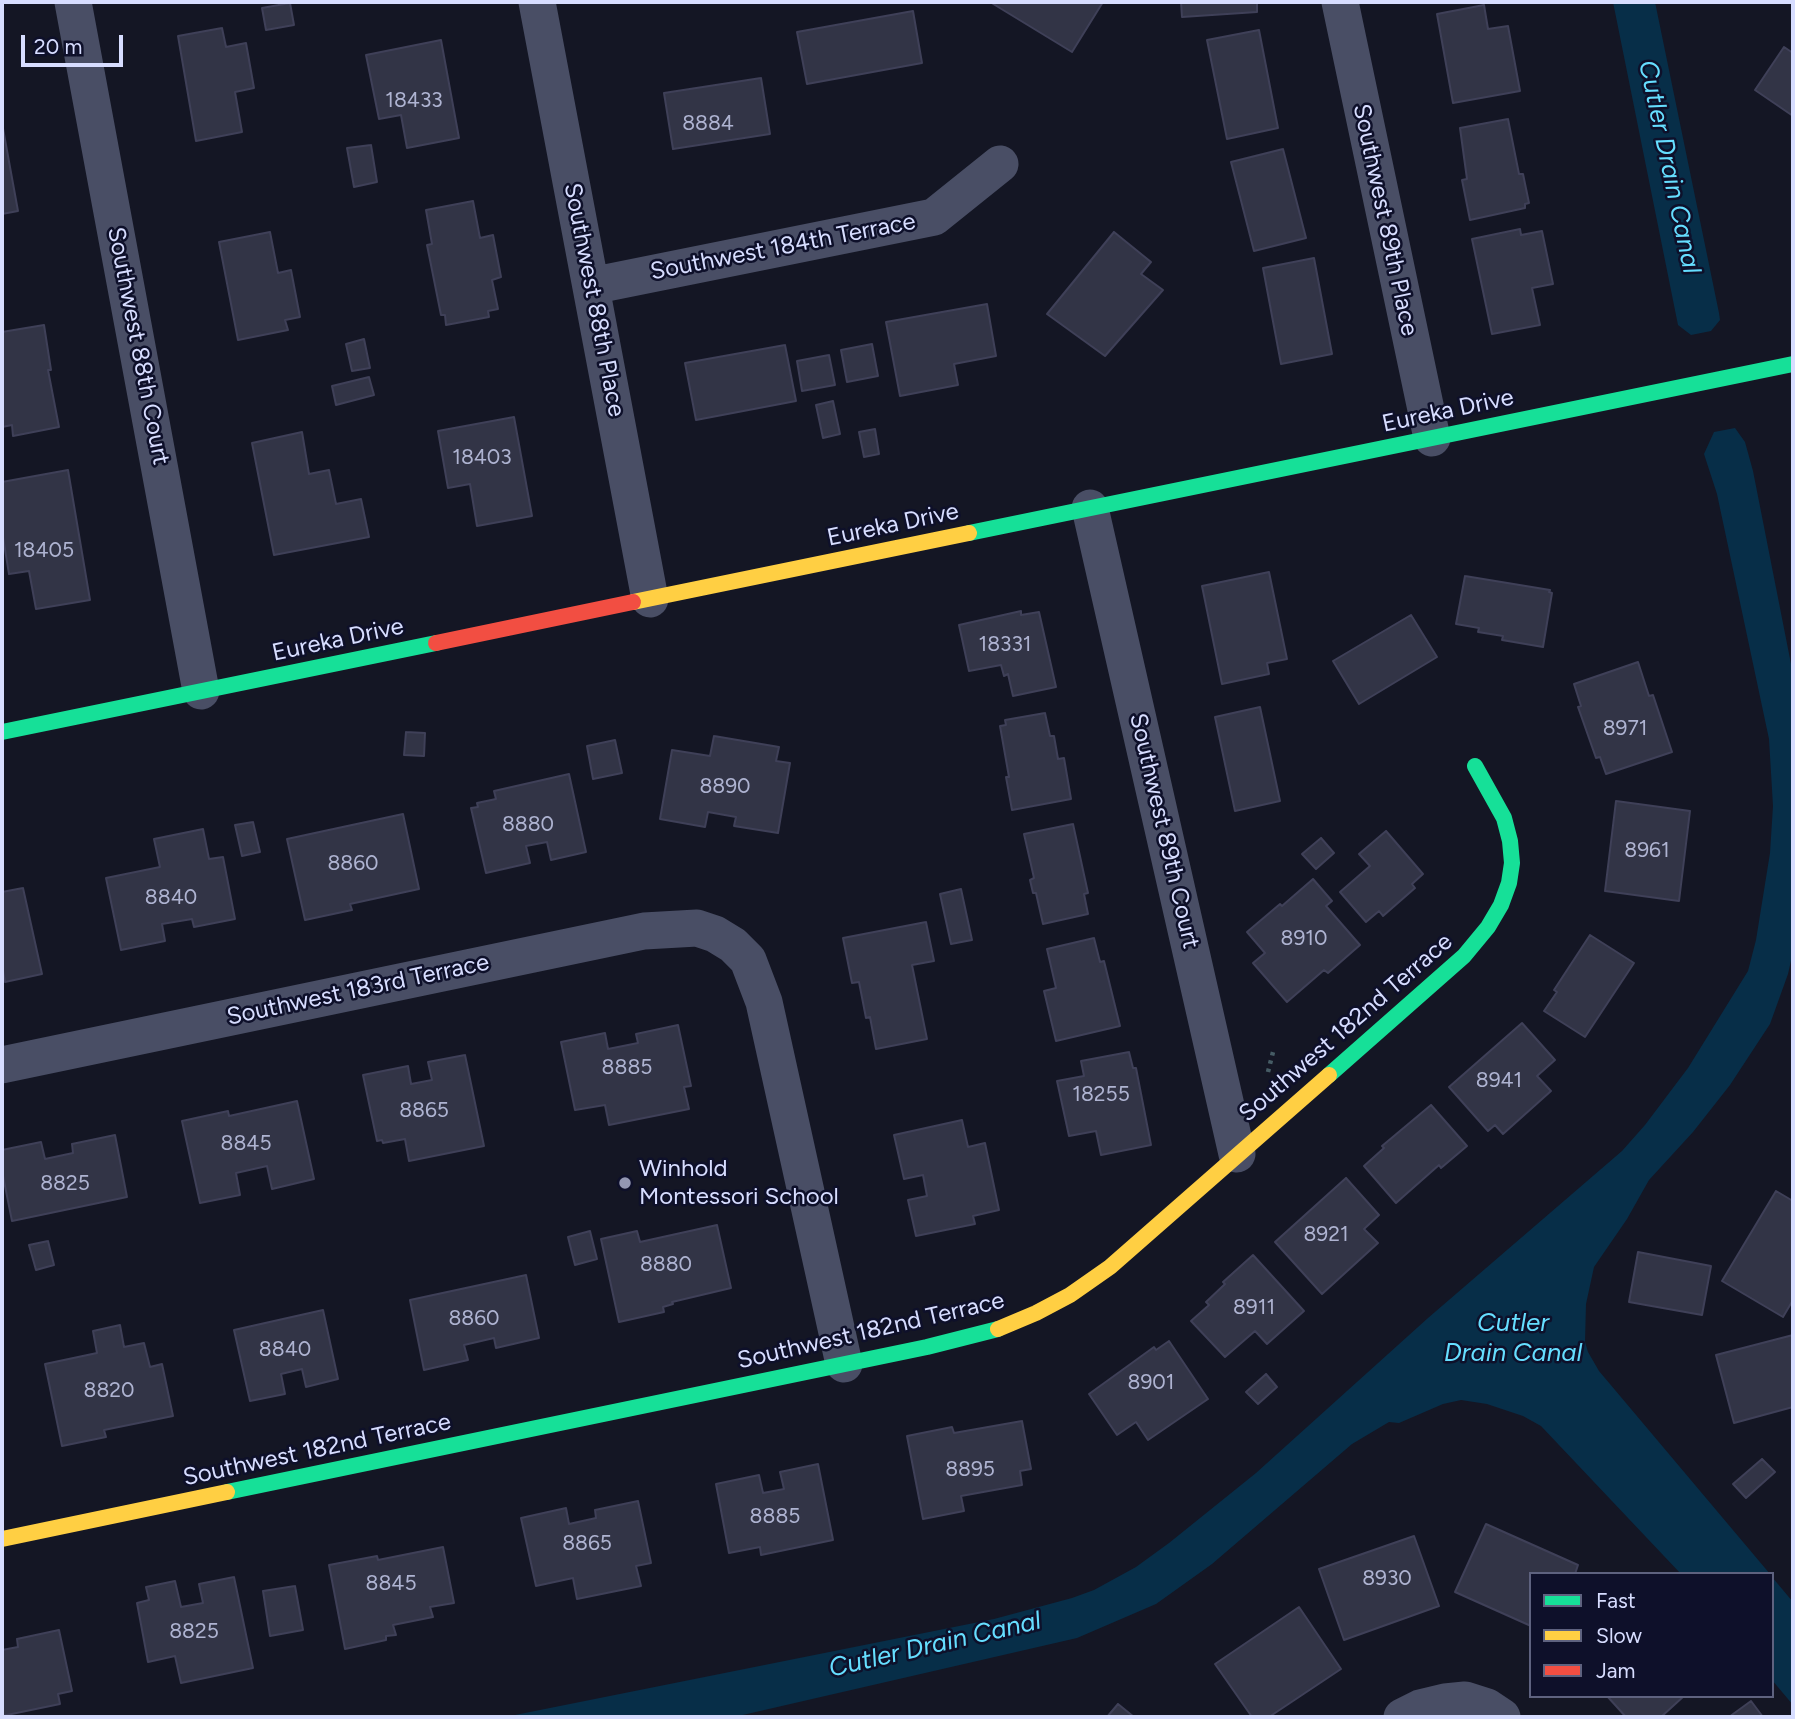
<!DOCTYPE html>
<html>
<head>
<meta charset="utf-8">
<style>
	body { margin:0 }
	#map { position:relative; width:1795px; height:1719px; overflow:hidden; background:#141624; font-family:Figtree,sans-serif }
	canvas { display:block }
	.frame { position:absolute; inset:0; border:4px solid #d7ddff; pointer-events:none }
	.legend { position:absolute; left:1529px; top:1572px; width:245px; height:126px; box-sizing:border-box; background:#0e102a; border:2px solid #5e627f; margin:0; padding:9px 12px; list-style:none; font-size:21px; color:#d7ddff }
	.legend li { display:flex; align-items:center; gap:14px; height:35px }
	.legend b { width:35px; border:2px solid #5e627f }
	.scale { position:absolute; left:21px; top:35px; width:102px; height:32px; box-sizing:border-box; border:4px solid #d7ddff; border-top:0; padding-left:9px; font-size:21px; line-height:24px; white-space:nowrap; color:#d7ddff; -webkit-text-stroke:5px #0e102a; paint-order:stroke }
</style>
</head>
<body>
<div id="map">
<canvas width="1795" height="1719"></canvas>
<div class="frame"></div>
<ul class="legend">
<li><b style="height:9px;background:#16e098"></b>Fast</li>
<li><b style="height:9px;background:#ffcf43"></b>Slow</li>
<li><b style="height:9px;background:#f24e42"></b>Jam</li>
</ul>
<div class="scale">20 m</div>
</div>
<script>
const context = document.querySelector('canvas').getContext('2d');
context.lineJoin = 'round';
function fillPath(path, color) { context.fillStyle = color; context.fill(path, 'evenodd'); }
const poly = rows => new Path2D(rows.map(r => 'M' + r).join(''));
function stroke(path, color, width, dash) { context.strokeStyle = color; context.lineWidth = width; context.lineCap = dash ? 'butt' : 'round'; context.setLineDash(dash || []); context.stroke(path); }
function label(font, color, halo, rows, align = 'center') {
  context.font = font + ' Figtree,sans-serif'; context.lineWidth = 5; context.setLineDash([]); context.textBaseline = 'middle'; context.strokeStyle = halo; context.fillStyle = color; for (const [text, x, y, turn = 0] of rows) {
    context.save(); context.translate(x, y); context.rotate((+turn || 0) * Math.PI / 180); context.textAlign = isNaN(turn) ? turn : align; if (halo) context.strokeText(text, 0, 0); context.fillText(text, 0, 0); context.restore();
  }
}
fillPath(poly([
	[1613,2,1655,2,1719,313,1720,320,1711,331,1691,335,1678,325],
	[1735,428,1745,442,1753,471,1793,674,1793,952,1788,974,1770,1024,1730,1085,1693,1132,1649,1180,1627,1219,1594,1267,1586,1304,1585,1342,1588,1352,1599,1371,1770,1574,1681,1574,1541,1426,1523,1416,1487,1404,1461,1400,1443,1404,1399,1423,1389,1422,1352,1444,1212,1564,1156,1604,1077,1638,734,1717,505,1717,994,1619,1072,1598,1094,1590,1136,1567,1169,1543,1256,1473,1428,1318,1622,1151,1645,1125,1688,1068,1748,971,1756,940,1770,853,1773,806,1769,739,1717,494,1704,454,1714,432],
	[1772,1577,1793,1602,1793,1705,1772,1680]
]), '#072e48');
const building = poly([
	[990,2,1103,2,1072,52,990,2],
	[1181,2,1257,2,1257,12,1182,17,1181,2],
	[290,3,294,25,266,30,262,8,290,3],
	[1484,5,1488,29,1508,26,1520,91,1453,103,1437,14,1484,5],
	[913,11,922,63,807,84,797,32,913,11],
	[222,28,226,47,246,43,254,88,235,92,242,132,196,141,178,36,222,28],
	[1259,30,1278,128,1227,139,1207,40,1259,30],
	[441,40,459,138,407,148,401,115,379,119,366,55,441,40],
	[1784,47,1793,53,1793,116,1755,90,1784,47],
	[761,78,770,134,673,149,664,93,761,78],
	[1508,119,1519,174,1523,174,1529,203,1525,204,1525,208,1470,220,1462,180,1467,179,1460,128,1508,119],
	[2,123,18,211,2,214,2,123],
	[371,145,377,182,354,187,347,148,371,145],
	[1283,149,1306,238,1254,251,1231,162,1283,149],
	[473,201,480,238,493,235,501,277,492,280,498,309,488,311,489,317,446,325,445,315,441,315,427,245,432,244,426,210,473,201],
	[1520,229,1521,235,1542,231,1553,284,1532,288,1540,325,1492,334,1472,239,1520,229],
	[270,232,278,273,291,270,300,317,285,320,288,330,238,340,219,242,270,232],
	[1114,232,1151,262,1141,274,1163,290,1105,356,1047,314,1114,232],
	[1314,258,1332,354,1281,364,1263,268,1314,258],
	[987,304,996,356,954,364,958,385,900,396,886,322,987,304],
	[44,325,51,370,48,370,59,427,13,436,12,425,2,427,2,332,44,325],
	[364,339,370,368,352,371,346,344,364,339],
	[872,344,878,376,847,382,841,350,872,344],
	[785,345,796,401,696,420,685,363,785,345],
	[829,355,835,385,802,391,797,361,829,355],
	[369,377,374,395,336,405,332,386,369,377],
	[833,401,840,434,823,438,816,405,833,401],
	[514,417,532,516,477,526,470,484,448,488,438,431,514,417],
	[875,429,879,454,864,457,859,432,875,429],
	[302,432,309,474,329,470,336,504,361,499,369,537,274,555,252,443,302,432],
	[68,470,90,600,36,609,29,571,9,574,2,531,2,482,68,470],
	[1269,572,1287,659,1267,663,1269,674,1222,684,1202,586,1269,572],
	[1465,576,1550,590,1549,592,1552,593,1543,647,1502,640,1503,636,1478,632,1479,628,1456,624,1465,576],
	[1021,611,1021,615,1039,612,1056,687,1013,696,1008,674,1004,676,1001,665,969,671,959,625,1021,611],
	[1411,615,1437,657,1359,704,1333,661,1411,615],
	[1638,662,1649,696,1653,695,1672,752,1606,774,1600,757,1596,758,1578,707,1581,706,1574,684,1638,662],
	[1260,707,1280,801,1235,811,1215,717,1260,707],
	[1045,713,1050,736,1054,736,1058,759,1064,758,1071,799,1012,810,1006,777,1009,777,1000,726,1006,725,1005,720,1045,713],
	[406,732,425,733,424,756,404,755,406,732],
	[714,736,779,747,776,761,790,763,778,833,734,826,736,817,708,812,705,827,660,819,672,750,710,756,714,736],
	[615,740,622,773,593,779,587,746,615,740],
	[569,774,586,852,551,860,547,842,526,846,530,863,486,873,471,808,478,807,477,803,496,799,494,791,569,774],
	[1616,801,1690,811,1679,901,1605,891,1616,801],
	[403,814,419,889,350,904,352,910,305,920,287,839,403,814],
	[253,822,260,852,242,856,235,825,253,822],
	[1073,824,1088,893,1084,894,1088,914,1043,924,1036,893,1033,893,1030,880,1034,878,1024,834,1073,824],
	[203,829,209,859,223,857,235,919,194,927,192,919,162,924,165,941,121,950,106,878,160,867,154,839,203,829],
	[1386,831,1423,874,1412,884,1415,888,1383,916,1379,911,1366,922,1340,892,1370,866,1359,854,1386,831],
	[1321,838,1334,853,1316,869,1302,854,1321,838],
	[1313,879,1332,901,1326,906,1360,945,1328,973,1324,970,1287,1002,1253,963,1265,953,1247,932,1280,904,1282,906,1313,879],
	[23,888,42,974,5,982,2,965,2,892,23,888],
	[961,889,972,940,951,944,940,894,961,889],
	[926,922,934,961,912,965,927,1039,876,1049,870,1017,866,1018,859,982,852,983,843,938,926,922],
	[1590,935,1634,963,1585,1037,1544,1011,1557,992,1554,990,1590,935],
	[1094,938,1100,962,1104,961,1120,1026,1056,1041,1044,991,1056,988,1047,949,1094,938],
	[1522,1023,1555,1060,1537,1076,1551,1091,1503,1134,1495,1125,1488,1131,1449,1087,1522,1023],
	[678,1025,691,1086,684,1087,689,1109,609,1125,605,1105,575,1110,561,1042,605,1033,608,1049,638,1043,636,1034,678,1025],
	[1129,1052,1133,1068,1136,1068,1151,1145,1101,1155,1096,1131,1069,1136,1057,1081,1084,1076,1081,1061,1129,1052],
	[465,1055,484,1146,409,1161,405,1139,383,1143,382,1140,377,1141,363,1075,408,1066,411,1084,432,1080,428,1062,465,1055],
	[297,1101,314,1179,272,1189,267,1166,236,1173,240,1195,200,1203,182,1121,228,1111,229,1116,297,1101],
	[1431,1105,1467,1146,1441,1168,1439,1165,1396,1203,1364,1166,1384,1148,1382,1146,1431,1105],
	[962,1120,968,1147,985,1143,999,1210,973,1216,975,1224,916,1236,908,1200,927,1196,923,1175,904,1179,894,1135,962,1120],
	[115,1135,127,1197,12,1221,2,1171,2,1150,41,1142,45,1159,73,1153,72,1144,115,1135],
	[1346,1178,1379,1215,1364,1229,1378,1243,1322,1294,1275,1242,1346,1178],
	[1776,1191,1793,1201,1793,1300,1783,1317,1722,1281,1776,1191],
	[717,1225,731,1288,672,1302,673,1304,663,1307,664,1312,619,1322,601,1239,637,1231,640,1242,717,1225],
	[590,1231,597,1259,575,1265,568,1237,590,1231],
	[48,1241,54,1265,36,1270,29,1245,48,1241],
	[1638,1252,1711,1266,1702,1315,1629,1302,1638,1252],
	[1253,1255,1304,1311,1267,1344,1255,1331,1225,1357,1191,1321,1209,1305,1206,1302,1225,1284,1223,1282,1253,1255],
	[526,1275,539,1338,496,1348,494,1338,464,1345,468,1360,424,1370,410,1300,526,1275],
	[323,1310,338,1379,306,1387,302,1369,281,1374,285,1394,250,1401,234,1330,323,1310],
	[120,1325,124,1347,144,1343,150,1367,162,1364,173,1416,104,1430,106,1437,62,1446,45,1364,97,1353,93,1331,120,1325],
	[1793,1335,1793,1407,1734,1423,1716,1355,1793,1335],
	[1169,1341,1208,1399,1148,1440,1136,1422,1117,1435,1089,1394,1154,1347,1156,1350,1169,1341],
	[1266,1374,1277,1387,1258,1404,1246,1392,1266,1374],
	[1022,1421,1031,1469,1020,1471,1022,1485,961,1496,964,1511,923,1519,907,1436,952,1427,954,1433,1022,1421],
	[1762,1459,1775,1472,1746,1498,1733,1484,1762,1459],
	[818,1464,833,1540,761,1555,760,1547,729,1553,716,1484,759,1475,763,1493,784,1489,780,1472,818,1464],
	[638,1501,651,1563,636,1566,641,1586,577,1599,573,1578,536,1586,521,1518,566,1508,569,1524,596,1518,595,1510,638,1501],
	[1486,1524,1578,1565,1575,1574,1531,1574,1531,1626,1455,1592,1486,1524],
	[1414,1536,1439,1606,1344,1640,1319,1569,1414,1536],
	[443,1547,454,1603,430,1607,433,1617,393,1625,396,1635,386,1636,386,1640,345,1649,329,1565,377,1556,378,1560,443,1547],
	[234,1577,253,1668,181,1683,175,1656,148,1662,137,1603,149,1600,146,1587,175,1581,181,1607,203,1603,199,1584,234,1577],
	[295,1586,303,1630,270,1636,263,1591,295,1586],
	[1299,1607,1341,1669,1269,1717,1252,1717,1215,1664,1299,1607],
	[59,1630,72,1691,58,1694,60,1704,2,1716,2,1650,18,1647,17,1639,59,1630],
	[1607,1696,1684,1696,1661,1717,1626,1717,1607,1696],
	[1751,1701,1763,1717,1729,1717,1751,1701],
	[1118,1704,1134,1717,1107,1717,1118,1704]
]);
fillPath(building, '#323446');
stroke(building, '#3f4058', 2);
stroke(poly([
	[1268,1072,1273,1052]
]), '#465c65', 4.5, [3.5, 5]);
stroke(poly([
	[73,2,201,691],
	[537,2,650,599],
	[1340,2,1432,438],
	[591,286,934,217,1000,164],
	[1090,508,1237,1154],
	[2,1065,644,931,697,928,715,934,733,945,748,960,764,1002,844,1364],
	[1402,1717,1420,1708,1445,1702,1465,1700,1487,1707,1502,1717]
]), '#494e65', 37);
stroke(poly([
	[969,533,1793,364],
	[2,732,436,643],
	[1329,1075,1464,956,1488,927,1501,905,1509,883,1512,863,1510,841,1504,818,1475,766],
	[227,1492,927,1347,998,1329]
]), '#16e098', 16);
stroke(poly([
	[633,602,969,533],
	[998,1329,1036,1313,1070,1295,1110,1267,1329,1075],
	[2,1539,227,1492]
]), '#ffcf43', 16);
stroke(poly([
	[436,643,633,602]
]), '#f24e42', 16);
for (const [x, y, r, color] of [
	[625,1183,7,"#9397b2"]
]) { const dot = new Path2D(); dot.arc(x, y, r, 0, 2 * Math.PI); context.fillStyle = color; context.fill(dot); stroke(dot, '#0e102a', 2.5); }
label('21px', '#aeb3d1', null, [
	["18433",414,101],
	["8884",708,124],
	["18403",482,458],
	["18405",44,551],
	["18331",1005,645],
	["8971",1625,729],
	["8890",725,787],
	["8880",528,825],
	["8961",1647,851],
	["8860",353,864],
	["8840",171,898],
	["8910",1304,939],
	["8885",627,1068],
	["8941",1499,1081],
	["18255",1101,1095],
	["8865",424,1111],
	["8845",246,1144],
	["8825",65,1184],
	["8921",1326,1235],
	["8880",666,1265],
	["8911",1254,1308],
	["8860",474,1319],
	["8840",285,1350],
	["8901",1151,1383],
	["8820",109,1391],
	["8895",970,1470],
	["8885",775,1517],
	["8865",587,1544],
	["8930",1387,1579],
	["8845",391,1584],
	["8825",194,1632]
]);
label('24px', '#d7ddff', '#0e102a', [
	["Southwest 89th Place",1385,220,78],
	["Southwest 184th Terrace",783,247,-11],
	["Southwest 88th Place",594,300,79],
	["Southwest 88th Court",138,346,79],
	["Eureka Drive",1448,411,-12],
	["Eureka Drive",893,525,-12],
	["Eureka Drive",338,640,-12],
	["Southwest 89th Court",1164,831,77],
	["Southwest 183rd Terrace",358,990,-12],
	["Southwest 182nd Terrace",1346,1028,-41],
	["Southwest 182nd Terrace",871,1331,-13],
	["Southwest 182nd Terrace",317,1450,-12]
]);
label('24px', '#d7ddff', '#0e102a', [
	["Winhold",639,1169],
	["Montessori School",639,1197]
], 'left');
label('italic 26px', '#65deff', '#0e102a', [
	["Cutler Drain Canal",1669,167,78],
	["Cutler",1513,1323],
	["Drain Canal",1513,1353],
	["Cutler Drain Canal",935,1645,-13]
]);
</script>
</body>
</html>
